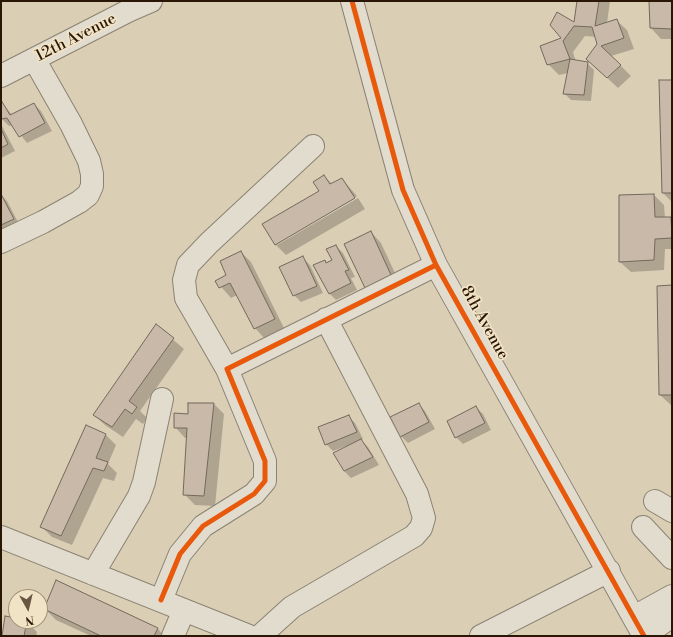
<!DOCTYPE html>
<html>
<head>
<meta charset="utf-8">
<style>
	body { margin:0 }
	#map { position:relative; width:673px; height:637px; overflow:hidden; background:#daceb5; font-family:"Libre Bodoni",serif }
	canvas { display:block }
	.frame { position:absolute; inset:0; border:2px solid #2a1605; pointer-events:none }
	.north { position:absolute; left:8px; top:589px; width:40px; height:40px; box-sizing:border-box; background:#f1e3c5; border:1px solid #a19178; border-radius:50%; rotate:172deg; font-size:11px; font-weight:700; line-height:16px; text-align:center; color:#2a1605 }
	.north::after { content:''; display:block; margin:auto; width:14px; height:18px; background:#685643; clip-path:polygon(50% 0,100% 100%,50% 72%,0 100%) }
</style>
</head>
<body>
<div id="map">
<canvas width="673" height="637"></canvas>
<div class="frame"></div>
<div class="north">N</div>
</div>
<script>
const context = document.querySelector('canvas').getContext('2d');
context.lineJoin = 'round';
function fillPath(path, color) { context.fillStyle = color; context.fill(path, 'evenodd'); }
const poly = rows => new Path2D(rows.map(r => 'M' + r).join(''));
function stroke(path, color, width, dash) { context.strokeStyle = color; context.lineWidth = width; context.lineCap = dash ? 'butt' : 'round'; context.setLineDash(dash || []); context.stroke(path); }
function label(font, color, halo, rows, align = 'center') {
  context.font = font + ' "Libre Bodoni",serif'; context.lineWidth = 3.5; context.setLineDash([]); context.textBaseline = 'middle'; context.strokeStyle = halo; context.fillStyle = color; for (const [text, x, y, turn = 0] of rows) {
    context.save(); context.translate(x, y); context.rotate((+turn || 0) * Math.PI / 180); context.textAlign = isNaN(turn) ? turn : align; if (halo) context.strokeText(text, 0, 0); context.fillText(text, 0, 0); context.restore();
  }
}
fillPath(poly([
	[578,1,610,1,607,23,616,20,627,30,634,49,611,56,631,76,618,88,587,59,598,44,596,37,585,36,573,52,576,62,587,63,594,70,591,101,571,100,564,93,568,73,559,75,548,64,563,39,575,24],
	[650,1,672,1,672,39,661,39,651,28],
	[672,81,672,202,663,193],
	[1,101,12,115,34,104,41,111,52,131,27,143,13,125,9,126,2,119],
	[1,124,15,151,1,158],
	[324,176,332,184,342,179,357,196,277,242,277,245,358,198,365,209,286,255,275,244,264,224,320,191,314,182],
	[1,195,7,201,20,226,1,235],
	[654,195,664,205,665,218,672,219,672,249,665,249,664,270,631,272,620,262],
	[371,232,381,243,401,286,376,298,365,288],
	[336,246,343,253,355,277,351,278,357,290,336,300,329,293,325,261,327,264,333,261],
	[241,252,251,262,285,330,265,339,255,328,237,295,231,298,216,281,228,275],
	[303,258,310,265,323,293,301,302,294,295],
	[672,286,672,405,671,405,660,395],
	[156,325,184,349,140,411,147,418,143,424,136,419,123,437,105,425,94,415],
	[214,404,224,414,215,506,195,505,184,494,188,438,185,438,175,427,189,415],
	[418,404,425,411,435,429,408,443,401,436],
	[476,407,483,414,491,430,463,444,456,437],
	[348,416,355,423,363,439,361,440,368,447,379,465,351,478,344,471,346,446,333,451,326,444],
	[106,435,116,445,108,464,117,473,114,481,103,478,72,545,52,537,41,526],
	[57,581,158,629,165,636,91,636,56,620,45,609],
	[16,619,16,621,26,621,37,632,36,636,3,636]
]), '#0003');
const building = poly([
	[577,1,599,1,595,26,617,19,624,38,601,46,621,65,607,78,586,59,597,44,592,27,574,26,563,41,570,59,547,65,540,46,561,38,550,25,557,12,574,22,577,1],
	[649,1,672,1,672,29,650,28,649,1],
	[570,59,588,62,584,95,563,94,570,59],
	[659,80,672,80,672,193,662,193,659,80],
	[1,100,10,115,34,103,45,123,19,137,7,118,1,119,1,100],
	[1,129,8,144,1,148,1,129],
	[324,175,330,184,342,178,355,198,275,245,262,224,319,191,313,182,324,175],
	[1,194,14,219,1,225,1,194],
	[654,194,655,217,671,217,672,238,655,239,654,260,619,262,619,195,654,194],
	[371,231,391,275,365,288,344,244,371,231],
	[336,245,349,270,345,271,351,283,329,294,313,265,325,260,326,263,332,260,326,249,336,245],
	[241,251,275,319,254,329,230,283,219,288,215,281,226,275,220,261,241,251],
	[303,256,317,286,293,296,279,267,303,256],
	[672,285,672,395,659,395,657,286,672,285],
	[156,324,174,338,129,401,137,407,132,414,125,409,112,427,93,415,156,324],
	[188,403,214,403,204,496,183,495,187,428,174,428,174,413,188,414,188,403],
	[419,403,429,422,400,437,390,417,419,403],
	[476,406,485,423,455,438,447,421,476,406],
	[349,415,357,432,325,445,318,427,349,415],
	[86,425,106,434,96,458,108,462,104,471,93,468,61,536,40,527,86,425],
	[361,439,373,457,344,471,333,453,361,439],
	[56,580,158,628,154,636,101,636,44,609,56,580],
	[5,616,16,618,16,621,27,621,24,636,2,636,5,616]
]);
fillPath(building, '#c9b9a8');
stroke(building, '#73695b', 1);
const minor = poly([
	[352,1,403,190,436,265,644,636],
	[1,76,128,11,151,1],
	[1,242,43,222,79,202,88,195,92,186,92,174,89,161,71,124,34,59],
	[227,369,186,298,184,280,188,265,209,243,313,146],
	[655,501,672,511],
	[643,527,672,558],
	[1,537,249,636],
	[93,574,139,496,144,482,162,399],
	[161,600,180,554,203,526,254,494,265,481,265,461,227,369,436,265],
	[634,617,672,596],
	[173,636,184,610],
	[260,636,292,607,414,536,421,528,424,518,417,494,326,319],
	[481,636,609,571],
	[644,636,672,616]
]);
stroke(minor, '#8b8272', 24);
stroke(minor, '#e2dcce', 22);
stroke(poly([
	[352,1,403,190,436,265,644,636],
	[161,600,180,554,203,526,254,494,265,481,265,461,227,369,436,265]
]), '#e8590c', 5);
label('16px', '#2a1605', '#f1e3c5', [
	["12th Avenue",76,38,-27],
	["8th Avenue",484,323,61]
]);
</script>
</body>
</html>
